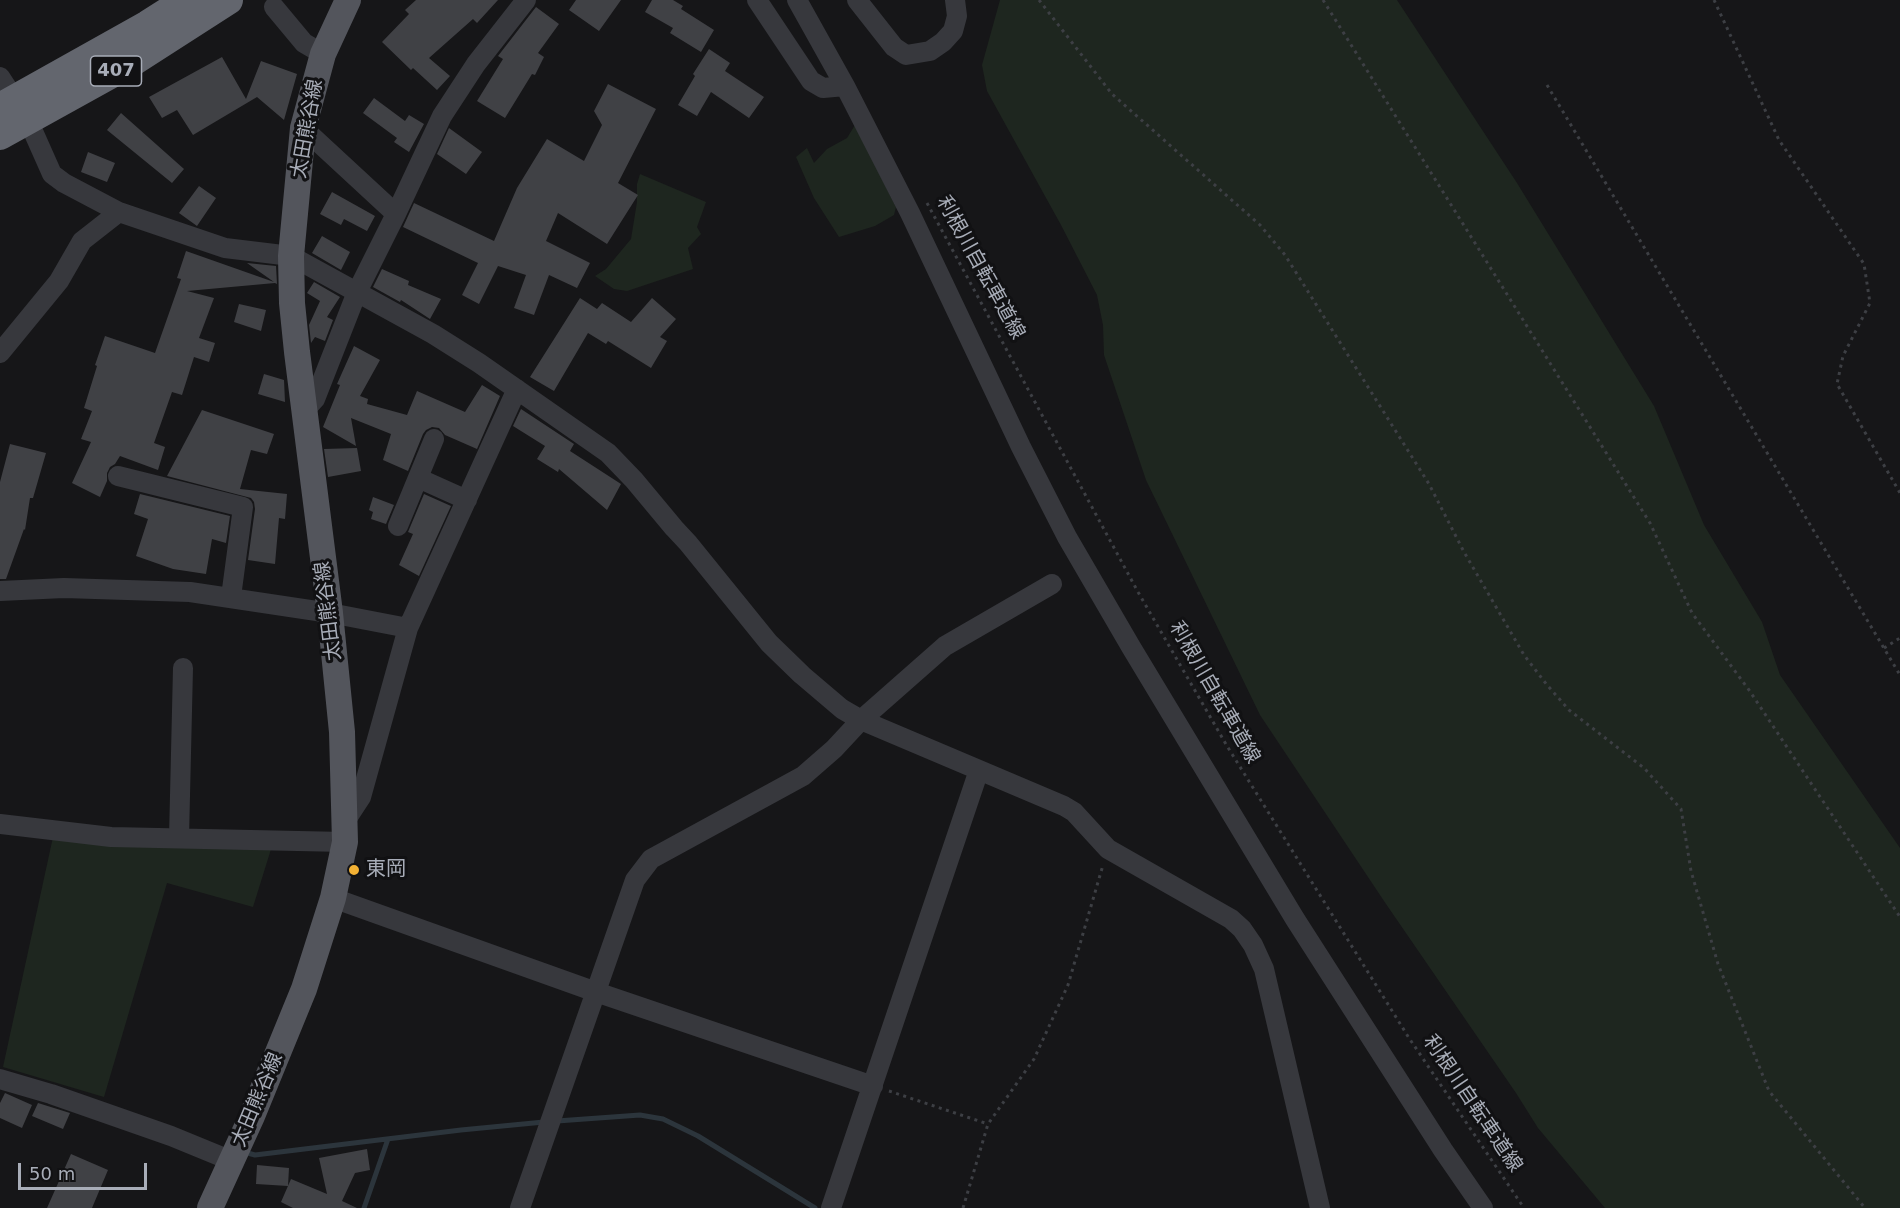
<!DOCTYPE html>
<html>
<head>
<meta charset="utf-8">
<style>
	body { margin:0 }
	#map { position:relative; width:1900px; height:1208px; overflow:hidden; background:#161618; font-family:"DejaVu Sans",sans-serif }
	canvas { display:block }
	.scale { position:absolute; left:18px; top:1163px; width:129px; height:27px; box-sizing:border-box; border:3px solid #a8adb8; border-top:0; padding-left:8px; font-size:18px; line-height:21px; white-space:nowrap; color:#a8adb8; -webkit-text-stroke:4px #111113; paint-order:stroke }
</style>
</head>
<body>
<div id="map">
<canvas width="1900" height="1208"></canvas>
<div class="scale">50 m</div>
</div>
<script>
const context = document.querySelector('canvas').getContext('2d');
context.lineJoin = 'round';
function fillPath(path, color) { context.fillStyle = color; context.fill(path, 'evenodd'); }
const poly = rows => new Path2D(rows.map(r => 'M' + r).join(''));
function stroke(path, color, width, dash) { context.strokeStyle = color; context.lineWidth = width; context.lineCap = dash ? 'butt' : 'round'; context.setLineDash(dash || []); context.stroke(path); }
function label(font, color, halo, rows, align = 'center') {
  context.font = font + ' "DejaVu Sans","Noto Sans JP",sans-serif'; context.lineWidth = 6; context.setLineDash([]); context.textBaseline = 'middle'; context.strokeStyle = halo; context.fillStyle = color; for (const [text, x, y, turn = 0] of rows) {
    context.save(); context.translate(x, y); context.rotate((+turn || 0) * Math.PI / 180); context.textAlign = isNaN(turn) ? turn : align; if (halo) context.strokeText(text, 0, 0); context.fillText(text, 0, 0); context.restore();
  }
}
fillPath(poly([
	[1000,0,1397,0,1517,183,1654,406,1704,525,1762,622,1780,675,1900,848,1900,1208,1605,1208,1538,1128,1516,1093,1386,904,1260,715,1146,480,1104,355,1103,325,1097,295,1061,225,987,91,982,65],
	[855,125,896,207,894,215,875,226,839,237,814,198,796,157,807,148,814,163,827,149,847,138],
	[640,174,706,202,697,227,701,234,688,248,693,269,627,291,614,289,595,276,606,269,631,239,637,202,637,184],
	[53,837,272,846,253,907,167,883,104,1097,3,1067]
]), '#1e261f');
stroke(poly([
	[557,1121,640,1115,663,1119,698,1136,815,1208],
	[244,1152,255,1155,461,1130,544,1122],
	[364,1208,388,1139]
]), '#2c353c', 5);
fillPath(poly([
	[416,0,498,0,477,23,473,19,429,58,450,76,437,90,413,68,411,70,382,42,409,14,405,10],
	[576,0,621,0,599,31,569,10],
	[652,0,673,0,683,6,681,9,714,30,701,52,670,33,673,28,645,12],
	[536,7,559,24,538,53,544,57,535,75,532,74,505,118,477,101,503,59,498,56],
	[709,49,730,63,725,71,764,97,749,118,711,92,697,116,678,105,695,76,693,74],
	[222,57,246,99,261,61,297,74,284,120,257,97,193,135,177,110,162,118,149,97],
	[608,84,656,109,618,183,638,195,607,244,558,213,546,241,590,263,577,288,549,275,534,315,514,308,526,275,498,266,479,304,462,295,478,263,403,227,414,203,494,241,517,188,547,139,584,161,602,125,594,111],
	[374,98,405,121,409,115,424,124,409,152,394,142,397,138,363,113],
	[121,113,184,169,172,183,107,130],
	[449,128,482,152,466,174,437,154],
	[88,152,115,163,107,182,81,172],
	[199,186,216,198,197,226,179,213],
	[332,192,375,216,367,231,344,219,341,225,320,214],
	[322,236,350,252,341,270,312,253],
	[186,251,274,282,247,263,276,266,277,284,275,283,187,291,214,298,199,338,215,343,209,362,194,357,182,395,172,392,154,443,165,447,158,470,120,456,115,464,110,467,107,473,107,481,100,497,72,483,91,442,81,439,92,411,84,408,97,366,95,365,105,336,155,353,181,279,177,278],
	[382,269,409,281,408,285,441,299,430,319,401,300,400,302,373,287],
	[314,282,340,297,327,317,333,320,325,341,315,337,311,343,309,325,320,301,307,293],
	[580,298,597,309,602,303,631,322,652,298,676,319,660,337,667,341,651,368,608,341,606,344,588,333,554,391,530,377],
	[239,304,266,310,261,331,234,322],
	[354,346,380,360,360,396,368,399,367,404,407,415,417,391,465,412,482,385,500,396,477,449,445,435,439,428,432,427,426,430,423,434,408,471,383,460,391,434,351,418,356,446,323,427,340,385,337,384],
	[264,374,284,380,285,402,258,394],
	[521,409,574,444,570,451,621,484,607,510,559,469,558,472,537,459,545,446,513,426],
	[202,410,274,434,267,454,251,450,240,489,287,494,285,519,279,518,275,564,248,560,255,509,254,502,251,498,167,476],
	[10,444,46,453,33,498,30,498,25,530,24,529,6,579,0,579,0,482],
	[357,448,361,471,328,477,324,449],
	[140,494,230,516,226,543,212,539,206,574,173,569,136,556,148,519,134,514],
	[424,494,451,506,419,576,399,565,413,534,408,532],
	[373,497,394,505,386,524,371,519,373,512,369,510],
	[5,1093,32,1105,22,1128,0,1118,0,1103],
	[38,1103,70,1113,63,1129,32,1116],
	[367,1149,370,1170,355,1173,342,1201,357,1208,293,1208,281,1202,291,1179,327,1194,319,1158],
	[71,1154,108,1170,92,1208,47,1208],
	[257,1165,289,1168,288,1186,256,1184]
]), '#404145');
stroke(poly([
	[1039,0,1112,94,1260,225,1285,255,1429,484,1464,552,1524,655,1547,685,1569,710,1644,768,1681,809,1691,871,1718,964,1769,1091,1865,1208],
	[1323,0,1650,523,1692,613,1749,690,1900,917],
	[1714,0,1779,140,1864,264,1870,303,1843,356,1837,384,1900,493],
	[1547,85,1900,675],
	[927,203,1138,592,1227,746,1409,1038,1524,1208],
	[1884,648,1900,638],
	[889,1091,988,1124],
	[963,1208,988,1124,1034,1059,1068,985,1103,865]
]), '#3d3f44', 3, [3, 4.5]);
stroke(poly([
	[757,0,811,81,823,88,845,86],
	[797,0,845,86,910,213,1021,447,1067,537,1131,647,1295,919,1443,1150,1483,1208],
	[857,0,894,47,906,55,930,51,943,42,953,31,957,16,955,0],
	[274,7,304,43,323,54],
	[0,77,15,100],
	[28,120,52,174,64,183,119,212,225,248,291,256,433,334,479,363,608,453,634,480,674,528,688,543,769,643,802,675,842,709,861,720,1064,806,1074,812,1108,849,1231,919,1242,929,1253,945,1264,969,1320,1208],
	[303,128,396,214],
	[0,353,59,281,82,241,119,212],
	[304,411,315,399,357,292,396,214,442,116,476,64,526,0],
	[118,476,243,507,231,597],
	[418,478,467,500],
	[398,526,434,439],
	[0,591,64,588,190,592,330,613,408,628],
	[344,823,361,797,408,628,517,389],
	[0,824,111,837,345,842],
	[179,838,183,668],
	[333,898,596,992,873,1086],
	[0,1079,51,1094,171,1136,232,1161],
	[520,1208,635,880,651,859,803,776,834,749,861,720,945,646,1052,584],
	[831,1208,979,770]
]), '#37383d', 20);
stroke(poly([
	[210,1208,252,1116,304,989,333,898,345,842,342,732,330,613,297,352,292,303,291,256,303,128,323,54,348,0]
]), '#53555c', 26);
stroke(poly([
	[0,108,148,25,187,0],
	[0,135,130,63,228,0]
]), '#63666e', 30);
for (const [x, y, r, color] of [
	[354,870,6,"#f2b134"]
]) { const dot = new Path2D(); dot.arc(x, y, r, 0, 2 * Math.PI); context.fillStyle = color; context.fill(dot); stroke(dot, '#111113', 2); }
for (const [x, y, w] of [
	[116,71,51]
]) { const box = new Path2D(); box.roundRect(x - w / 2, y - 15, w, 30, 4.5); context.fillStyle = '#111113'; context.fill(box); stroke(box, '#a8adb8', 1.5); }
label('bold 18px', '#a8adb8', null, [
	["407",116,71]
]);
label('20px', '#a8adb8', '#111113', [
	["太田熊谷線",308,129,-80],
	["利根川自転車道線",980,268,61],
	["太田熊谷線",329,611,-97],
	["利根川自転車道線",1214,693,60],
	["太田熊谷線",258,1100,-67],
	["利根川自転車道線",1472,1104,56]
]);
label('20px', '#a8adb8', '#111113', [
	["東岡",366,870]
], 'left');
</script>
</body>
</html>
